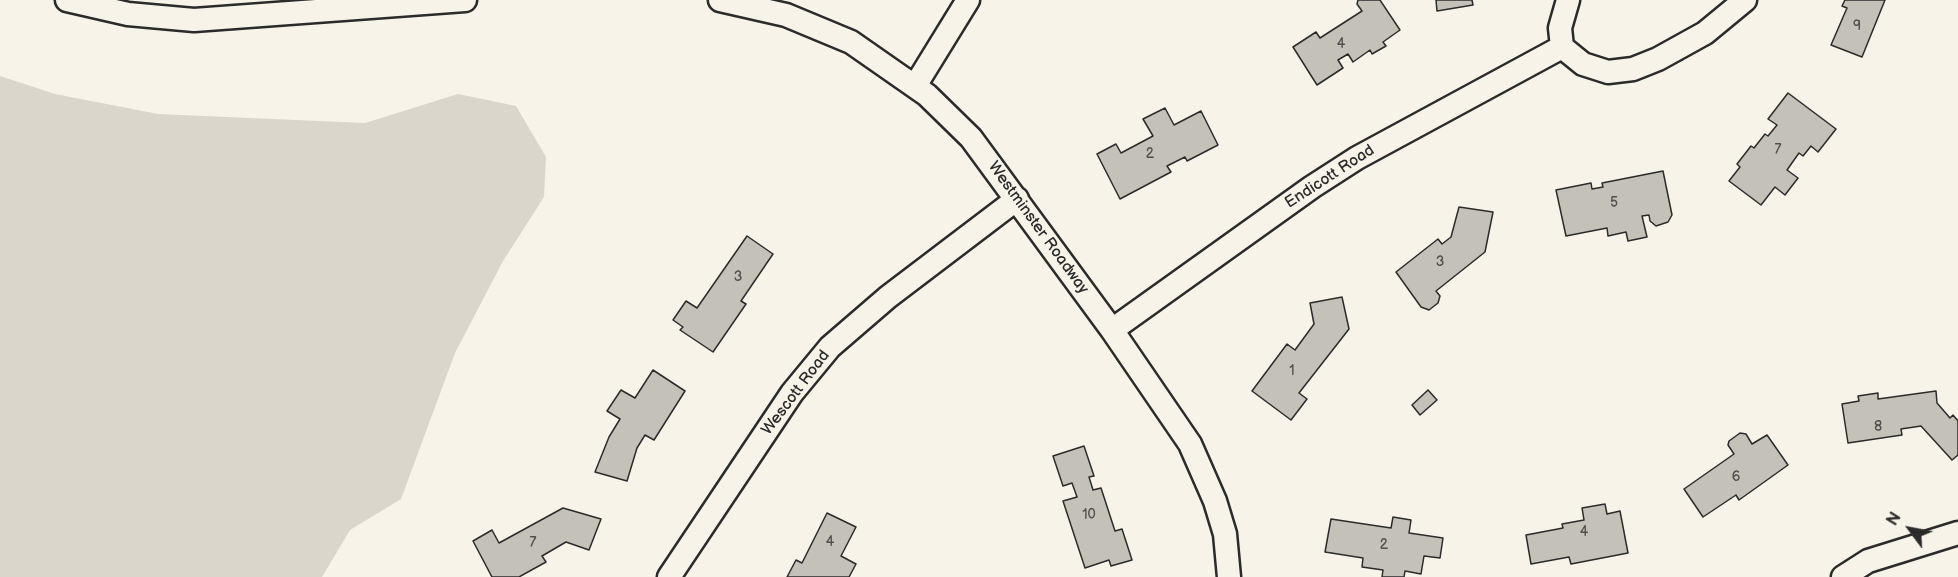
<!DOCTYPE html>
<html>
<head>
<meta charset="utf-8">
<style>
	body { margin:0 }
	#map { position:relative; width:1958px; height:577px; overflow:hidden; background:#f7f3e8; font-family:"Balsamiq Sans",sans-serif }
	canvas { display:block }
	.north { position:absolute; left:1880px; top:499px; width:60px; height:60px; -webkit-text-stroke:4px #f7f3e8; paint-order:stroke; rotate:302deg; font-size:16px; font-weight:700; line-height:24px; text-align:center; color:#2b2b2b }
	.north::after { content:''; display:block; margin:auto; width:21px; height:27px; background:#2b2b2b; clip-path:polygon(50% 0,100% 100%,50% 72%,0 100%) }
</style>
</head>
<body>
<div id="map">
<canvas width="1958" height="577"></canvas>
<div class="north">N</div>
</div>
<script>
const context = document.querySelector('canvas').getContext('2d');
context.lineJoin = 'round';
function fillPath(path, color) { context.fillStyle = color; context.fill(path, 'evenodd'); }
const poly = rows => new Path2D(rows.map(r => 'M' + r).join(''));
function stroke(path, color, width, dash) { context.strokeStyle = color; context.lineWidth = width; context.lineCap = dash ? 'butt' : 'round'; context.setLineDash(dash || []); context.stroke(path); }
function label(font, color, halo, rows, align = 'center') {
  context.font = font + ' "Balsamiq Sans",sans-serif'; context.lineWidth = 4.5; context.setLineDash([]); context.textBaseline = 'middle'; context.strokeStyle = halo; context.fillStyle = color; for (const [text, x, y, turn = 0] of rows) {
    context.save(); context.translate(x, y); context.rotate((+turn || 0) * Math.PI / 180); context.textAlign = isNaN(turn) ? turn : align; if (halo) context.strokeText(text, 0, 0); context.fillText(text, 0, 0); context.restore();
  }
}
fillPath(poly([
	[0,76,55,94,158,114,365,123,458,94,516,106,546,157,544,197,503,261,455,353,401,499,350,530,322,577,0,577]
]), '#dad6cc');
const building = poly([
	[1358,0,1380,0,1400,30,1383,42,1386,46,1372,54,1370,50,1353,62,1348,54,1338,60,1343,68,1317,85,1293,47,1316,32,1320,38,1362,11,1357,4,1358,0],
	[1436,0,1472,0,1473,5,1437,11,1436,0],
	[1845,0,1885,0,1862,57,1831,45,1847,8,1842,6,1845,0],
	[1788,93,1836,129,1818,152,1811,146,1803,156,1799,153,1787,170,1798,178,1785,195,1775,187,1761,205,1729,181,1740,167,1737,164,1751,146,1754,148,1765,134,1768,136,1777,125,1768,119,1788,93],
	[1165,108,1174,125,1201,111,1218,145,1187,161,1185,157,1167,166,1171,172,1120,199,1097,154,1116,144,1121,153,1153,136,1143,119,1165,108],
	[1663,171,1672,215,1668,222,1656,226,1650,221,1649,215,1642,216,1647,237,1628,241,1626,232,1608,236,1607,228,1566,236,1556,190,1591,183,1592,189,1603,187,1602,183,1663,171],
	[1459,207,1493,212,1485,252,1436,291,1440,296,1438,303,1429,310,1421,307,1396,272,1438,239,1442,244,1451,237,1459,207],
	[747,236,773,254,741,301,746,304,713,352,680,330,683,327,673,320,686,301,697,308,747,236],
	[1342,297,1349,329,1299,393,1307,399,1291,420,1252,391,1287,344,1295,350,1314,324,1310,303,1342,297],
	[653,370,685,391,654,440,645,435,637,448,627,481,595,472,609,437,620,419,607,411,621,390,635,398,653,370],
	[1428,390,1437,400,1420,415,1412,405,1428,390],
	[1936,391,1937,403,1950,418,1953,415,1958,421,1958,455,1952,460,1921,426,1901,429,1902,435,1848,443,1842,404,1859,401,1858,396,1878,393,1878,399,1936,391],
	[1740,433,1746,434,1752,444,1767,435,1788,465,1739,500,1736,495,1703,517,1684,489,1734,454,1728,445,1729,441,1740,433],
	[1084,446,1094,476,1089,477,1093,490,1101,488,1115,531,1122,529,1132,560,1111,566,1109,560,1085,568,1063,501,1077,497,1072,483,1063,486,1053,456,1084,446],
	[1605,504,1607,514,1620,511,1628,553,1571,564,1569,557,1531,564,1526,535,1563,528,1562,524,1584,520,1582,508,1605,504],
	[563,508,601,519,589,550,566,542,542,556,546,562,519,577,492,577,473,541,492,530,499,543,563,508],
	[827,513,856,527,841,556,856,564,849,577,787,577,796,560,802,563,827,513],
	[1393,517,1411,520,1409,533,1443,538,1440,558,1424,556,1421,574,1405,571,1404,577,1382,577,1383,570,1362,567,1363,558,1325,552,1331,519,1391,528,1393,517]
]);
fillPath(building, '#c4c1b9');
stroke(building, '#2b2b2b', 1.5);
const street = poly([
	[67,0,128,14,194,20,465,0],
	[720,0,786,15,851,42,927,95,971,138,1112,330,1190,444,1215,501,1225,534,1229,577],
	[1568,0,1560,28,1562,47,1583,64,1608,72,1633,69,1658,59,1705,33,1745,0],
	[915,86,968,0],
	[1112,330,1312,187,1357,158,1562,47],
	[669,577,792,393,830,347,888,297,1017,199],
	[1843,577,1868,561,1958,533]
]);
stroke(street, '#2b2b2b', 27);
stroke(street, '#f7f3e8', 22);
label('14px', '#51504e', null, [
	["9",1857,26],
	["4",1341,44],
	["7",1778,150],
	["2",1150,154],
	["5",1614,203],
	["3",1440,262],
	["3",738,277],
	["1",1292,371],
	["8",1878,427],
	["6",1736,477],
	["10",1089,515],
	["4",1584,532],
	["4",830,542],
	["7",533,543],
	["2",1384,545]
]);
label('16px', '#2b2b2b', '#f7f3e8', [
	["Endicott Road",1330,177,-33],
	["Westminster Roadway",1038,228,54],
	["Wescott Road",796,393,-53]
]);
</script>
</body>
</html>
